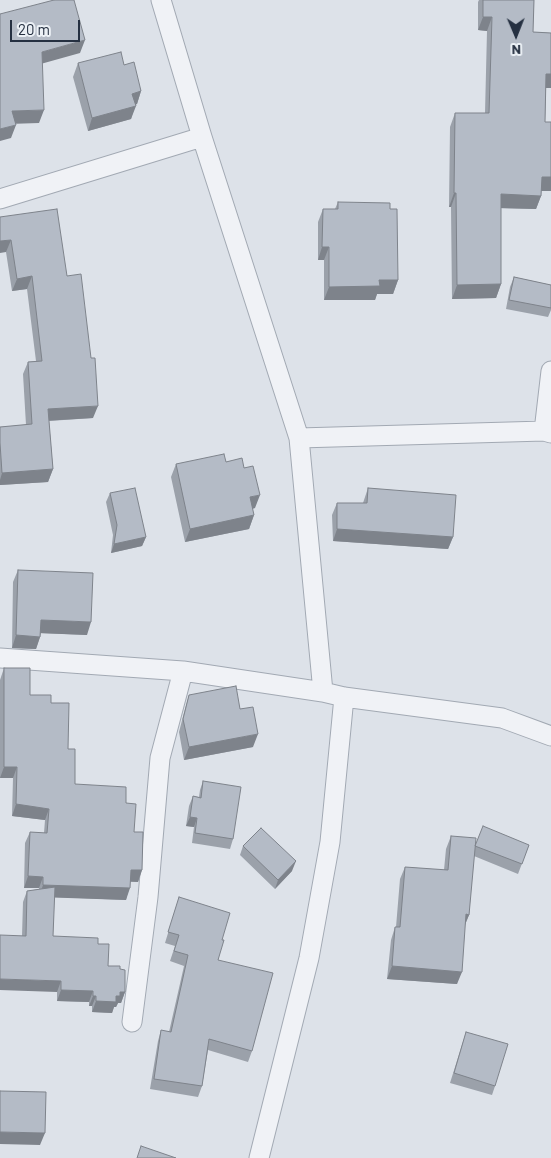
<!DOCTYPE html>
<html>
<head>
<meta charset="utf-8">
<style>
	body { margin:0 }
	#map { position:relative; width:551px; height:1158px; overflow:hidden; background:#dde2e9; font-family:Barlow,sans-serif }
	canvas { display:block }
	.north { position:absolute; left:491px; top:10px; width:50px; height:50px; -webkit-text-stroke:4px #ecf1f6; paint-order:stroke; rotate:179deg; font-size:14px; font-weight:700; line-height:20px; text-align:center; color:#253041 }
	.north::after { content:''; display:block; margin:auto; width:18px; height:22px; background:#253041; clip-path:polygon(50% 0,100% 100%,50% 72%,0 100%) }
	.scale { position:absolute; left:10px; top:20px; width:70px; height:22px; box-sizing:border-box; border:2px solid #253041; border-top:0; padding-left:6px; font-size:15px; line-height:18px; white-space:nowrap; color:#253041; -webkit-text-stroke:4px #ecf1f6; paint-order:stroke }
</style>
</head>
<body>
<div id="map">
<canvas width="551" height="1158"></canvas>
<div class="north">N</div>
<div class="scale">20 m</div>
</div>
<script>
const context = document.querySelector('canvas').getContext('2d');
context.lineJoin = 'round';
const poly = rows => new Path2D(rows.map(r => 'M' + r).join(''));
function stroke(path, color, width, dash) { context.strokeStyle = color; context.lineWidth = width; context.lineCap = dash ? 'butt' : 'round'; context.setLineDash(dash || []); context.stroke(path); }
function fillPath(path, color) { context.fillStyle = color; context.fill(path, 'evenodd'); }
const minor = poly([
	[161,0,202,137,299,438,323,692,344,697,502,718,551,736],
	[0,199,202,137],
	[544,431,551,371],
	[299,438,544,431,551,433],
	[0,658,183,671,323,692],
	[132,1022,148,897,160,758,183,671],
	[259,1158,309,958,330,842,344,697]
]);
stroke(minor, '#a2a9b3', 21);
stroke(minor, '#f0f2f6', 19);
fillPath(poly([
	[479,0,534,0,533,32,551,33,551,88,546,88,545,122,551,122,551,191,541,191,541,196,536,209,501,208,501,284,496,298,452,299,451,207,449,207,450,127,455,113,485,113,487,31,478,30,478,2],
	[78,63,124,65,141,91,137,104,135,105,131,119,88,131,73,77],
	[338,202,398,280,393,294,377,294,375,300,324,300,324,260,318,260,318,222,323,209,335,209],
	[0,217,67,276,93,418,49,421,53,469,48,482,0,485,0,427,26,425,23,374,28,362,36,361,27,289,12,291,6,252],
	[514,277,551,285,551,310,548,317,506,309,510,287],
	[226,462,244,468,255,508,252,509,254,515,249,529,185,542,171,477,176,464],
	[368,488,453,537,448,549,333,541,332,515,337,503,363,503],
	[110,493,146,537,142,546,111,553,113,535,106,502],
	[18,570,87,635,41,633,40,637,36,649,12,648,13,582],
	[4,668,30,695,51,703,68,749,75,784,126,803,134,832,142,870,138,882,130,882,126,900,54,897,53,936,98,944,108,966,120,969,125,992,121,1003,118,1003,116,1007,114,1007,112,1013,92,1012,92,1006,89,1006,89,1002,57,1001,57,992,22,936,23,902,27,891,39,889,39,888,24,888,25,843,30,832,44,833,45,820,12,816,13,778,0,778,0,680],
	[189,695,253,747,184,760,179,732,185,709],
	[203,781,233,839,230,849,192,843,194,827,186,826,189,806,193,796,199,797,200,790],
	[451,836,475,846,529,845,518,874,474,856,469,915,465,925,457,984,387,979,391,940,395,927,396,927,400,879,405,867,444,870,446,849],
	[243,846,292,871,275,889,240,855],
	[179,897,222,940,218,960,252,1051,248,1062,208,1050,202,1086,198,1097,150,1089,158,1041,161,1030,169,1032,184,966,170,961,175,946,165,943],
	[466,1032,495,1086,492,1095,450,1083]
]), '#9ba1aa');
fillPath(poly([
	[483,17,492,17,487,31,478,30],
	[85,40,80,53,37,65,42,52],
	[546,74,551,74,551,88,541,88],
	[141,91,137,104,127,107,132,94],
	[136,106,131,119,88,131,92,118],
	[44,110,39,123,8,124,12,111],
	[16,125,11,138,0,141,0,129],
	[542,177,551,177,551,191,537,191],
	[454,193,456,193,451,207,449,207],
	[501,194,541,196,536,209,496,208],
	[11,240,6,252,0,253,0,241],
	[322,247,329,247,324,260,318,260],
	[32,276,27,289,12,291,17,279],
	[379,280,398,280,393,294,377,294,375,300,324,300,329,287],
	[501,284,496,298,452,299,457,285],
	[98,406,93,418,43,421,48,409],
	[53,469,48,482,0,485,0,480,2,473],
	[260,495,255,508,245,510,250,497],
	[254,515,249,529,185,542,190,529],
	[337,529,453,537,448,549,333,541],
	[146,537,142,546,111,553,114,544],
	[41,620,91,622,87,635,37,633],
	[16,635,40,637,36,649,12,648],
	[258,734,253,747,184,760,189,747],
	[4,767,17,767,13,778,0,778],
	[16,804,49,809,45,820,12,816],
	[190,817,197,818,194,827,186,826],
	[296,861,292,871,275,889,278,880],
	[131,870,142,870,138,882,126,881],
	[28,876,43,877,39,888,24,888],
	[43,885,130,888,126,900,39,897],
	[466,914,469,915,464,927],
	[392,966,462,972,457,984,387,979],
	[0,979,61,981,57,992,0,990],
	[61,990,93,991,89,1002,57,1001],
	[120,992,125,992,121,1003,118,1003,116,1007,114,1007,112,1013,92,1012,96,1001,116,996],
	[93,996,96,996,92,1006,89,1006],
	[0,1132,45,1133,40,1145,0,1144]
]), '#7e838b');
const building = poly([
	[54,0,74,0,85,40,42,52,44,110,12,111,16,125,0,129,0,14,54,0],
	[483,0,534,0,533,32,551,33,551,74,546,74,545,122,551,122,551,177,542,177,541,196,501,194,501,284,457,285,456,193,454,193,455,113,489,113,492,17,483,17,483,0],
	[121,52,124,65,134,62,141,91,132,94,136,106,92,118,78,63,121,52],
	[338,202,390,203,390,209,397,209,398,280,379,280,380,286,329,287,329,247,322,247,323,209,338,209,338,202],
	[57,209,67,276,81,274,91,358,95,358,98,406,48,409,53,469,2,473,0,443,0,427,32,424,28,362,42,361,32,276,17,279,11,240,0,241,0,217,57,209],
	[514,277,551,285,551,308,509,300,514,277],
	[224,454,226,462,242,458,244,468,253,466,260,495,250,497,254,515,190,529,176,464,224,454],
	[135,488,146,537,114,544,117,525,110,493,135,488],
	[368,488,456,495,453,537,337,529,337,503,367,503,368,488],
	[18,570,93,573,91,622,41,620,40,637,16,635,18,570],
	[4,668,30,668,30,695,51,695,51,703,69,703,68,749,75,749,75,784,126,787,126,803,136,804,134,832,143,832,142,870,131,870,130,888,43,885,43,877,28,876,30,832,47,833,49,809,16,804,17,767,4,767,4,668],
	[236,686,240,709,253,707,258,734,189,747,183,719,189,695,236,686],
	[203,781,241,787,233,839,195,833,197,818,190,817,193,796,201,798,203,781],
	[483,826,529,845,522,864,475,846,483,826],
	[261,828,296,861,278,880,243,846,261,828],
	[451,836,476,838,469,915,466,914,462,972,392,966,395,927,400,927,405,867,448,870,451,836],
	[55,887,53,936,98,938,98,944,109,944,108,966,120,966,120,969,125,970,125,992,120,992,120,996,116,996,116,1002,96,1001,96,996,93,996,93,991,61,990,61,981,0,979,0,935,26,936,27,891,55,887],
	[179,897,230,913,222,940,224,940,218,960,273,973,252,1051,209,1039,202,1086,154,1079,161,1030,171,1032,188,955,174,951,179,935,168,932,179,897],
	[466,1032,508,1044,495,1086,454,1073,466,1032],
	[0,1091,46,1092,45,1133,0,1132,0,1091],
	[141,1146,176,1158,137,1158,141,1146]
]);
fillPath(building, '#b4bbc6');
stroke(building, '#7e838b', 1);
</script>
</body>
</html>
